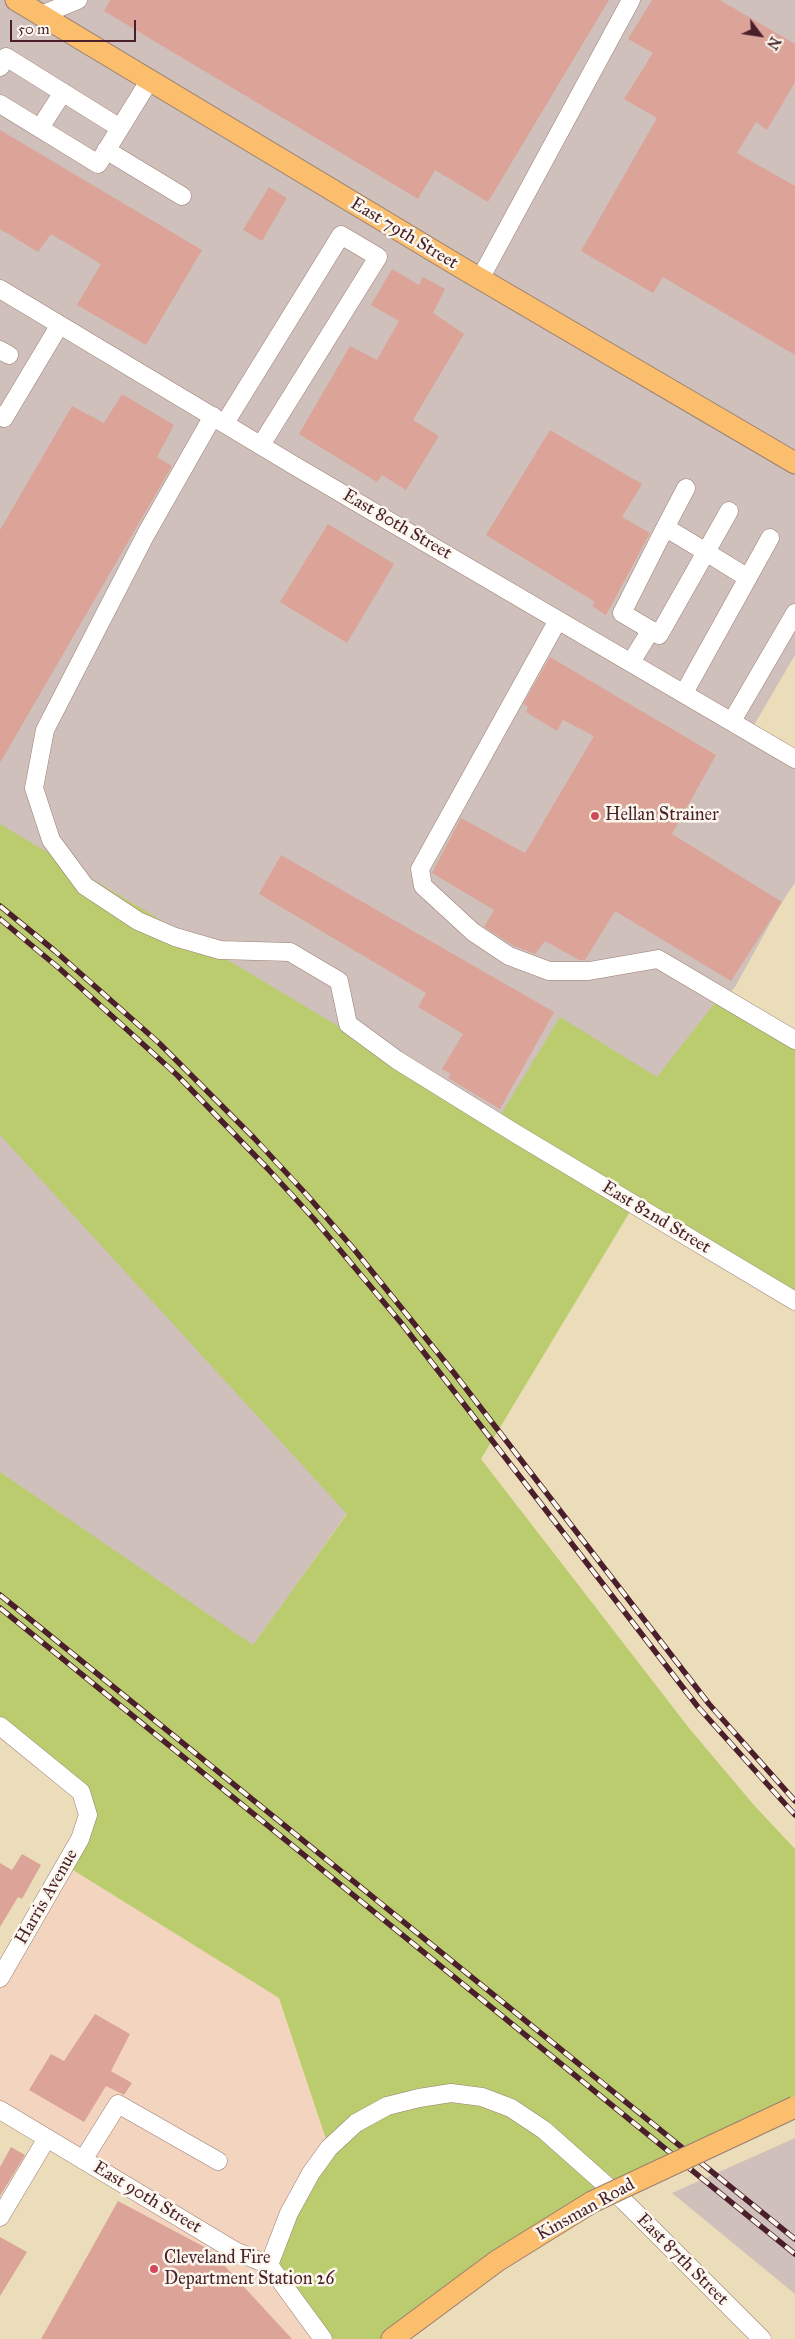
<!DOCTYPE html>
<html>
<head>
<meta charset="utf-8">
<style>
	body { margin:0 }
	#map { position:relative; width:795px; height:2339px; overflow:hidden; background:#ecddba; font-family:"IM FELL Great Primer",serif }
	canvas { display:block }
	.north { position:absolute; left:735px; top:10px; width:50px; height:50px; -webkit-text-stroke:4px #fbf7ec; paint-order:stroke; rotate:121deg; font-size:14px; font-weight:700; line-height:20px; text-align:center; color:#4a1f2b }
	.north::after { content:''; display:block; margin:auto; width:18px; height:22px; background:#4a1f2b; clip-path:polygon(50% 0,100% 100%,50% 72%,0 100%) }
	.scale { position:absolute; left:10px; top:20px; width:126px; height:22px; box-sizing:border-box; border:2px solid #4a1f2b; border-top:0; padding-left:6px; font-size:15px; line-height:18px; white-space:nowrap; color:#4a1f2b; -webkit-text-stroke:4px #fbf7ec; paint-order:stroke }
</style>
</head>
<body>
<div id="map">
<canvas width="795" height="2339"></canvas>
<div class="north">N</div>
<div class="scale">50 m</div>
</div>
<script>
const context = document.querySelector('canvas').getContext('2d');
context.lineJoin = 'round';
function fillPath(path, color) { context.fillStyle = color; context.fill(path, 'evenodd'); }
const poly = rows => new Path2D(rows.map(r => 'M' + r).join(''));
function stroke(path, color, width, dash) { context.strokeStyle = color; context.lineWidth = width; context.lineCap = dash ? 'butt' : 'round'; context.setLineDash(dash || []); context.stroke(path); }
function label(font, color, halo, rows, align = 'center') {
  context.font = font + ' "IM FELL Great Primer",serif'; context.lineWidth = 5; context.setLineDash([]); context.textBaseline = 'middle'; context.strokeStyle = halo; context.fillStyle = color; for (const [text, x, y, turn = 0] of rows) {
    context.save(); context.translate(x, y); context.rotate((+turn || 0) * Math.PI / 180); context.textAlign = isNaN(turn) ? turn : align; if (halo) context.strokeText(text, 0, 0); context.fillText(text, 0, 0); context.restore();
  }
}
fillPath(poly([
	[65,1865,279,1998,329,2148,323,2339,52,2339,139,2194,0,2110,0,1978]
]), '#f3d4bf');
fillPath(poly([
	[0,0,795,0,795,655,750,732,795,759,795,883,782,902,735,987,657,1077,230,1678,0,1513],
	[795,2138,795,2294,672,2193]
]), '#cfc0bb');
fillPath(poly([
	[0,824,497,1121,560,1017,657,1077,721,995,795,1040,795,1295,634,1205,481,1459,689,1728,753,1804,795,1849,795,2107,630,2185,392,2339,323,2339,269,2265,329,2148,279,1998,65,1865,80,1839,81,1792,0,1726,0,1472,253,1645,347,1514,0,1135]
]), '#bbcc6e');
fillPath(poly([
	[110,0,609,0,488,202,435,170,418,199,104,11],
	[652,0,720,0,795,44,795,82,767,130,756,122,737,153,795,186,795,355,663,277,653,293,581,251,657,118,624,99,653,53,628,39],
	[0,130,202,250,146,345,77,305,101,264,51,234,38,252,0,229],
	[269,187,287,198,262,241,243,230],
	[392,269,419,285,423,277,445,289,433,313,464,334,413,420,439,436,406,490,382,475,377,482,299,434,350,346,377,360,399,321,371,305],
	[122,394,174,425,157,457,172,466,0,763,0,530,72,406,104,423],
	[550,430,642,484,622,517,650,533,606,615,592,606,595,602,486,535],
	[328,524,394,564,347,643,280,602],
	[550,657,716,755,672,834,782,902,731,981,615,911,585,960,579,960,545,941,535,954,514,946,484,927,494,910,432,873,461,818,525,853,594,736,563,720,557,731,526,712,528,707,523,704],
	[281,855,554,1012,500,1109,448,1078,451,1074,442,1069,463,1034,418,1007,426,993,259,894],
	[22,1854,41,1865,22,1899,18,1897,0,1927,0,1863,12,1870],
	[95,2014,130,2034,111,2071,132,2083,124,2095,106,2086,84,2122,29,2090,51,2054,64,2061],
	[11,2147,25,2155,0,2196,0,2167],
	[118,2201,210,2250,292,2339,41,2339],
	[0,2237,27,2252,0,2296]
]), '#dca498');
const minor = poly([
	[41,15,78,0],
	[0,67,6,57,120,128],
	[0,104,98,164,149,81],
	[40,128,63,92],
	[106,150,182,196],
	[480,279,631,0],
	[0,289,295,466,795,759],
	[0,350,9,355],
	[0,415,4,418,59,326],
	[213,416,146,534,45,730,34,788,51,840,85,886,138,921,175,937,220,950,290,952,339,981,348,1024,397,1060,518,1135,795,1301],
	[225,423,341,235,378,257,261,445],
	[729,511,706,552,659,635,622,613,664,530,668,529,706,552,748,578],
	[664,530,686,488],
	[558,620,420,869,423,886,473,932,509,956,549,971,589,971,658,959,795,1040],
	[631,662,651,630],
	[684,693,770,538],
	[732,721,795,613],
	[0,1726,81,1792,88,1815,80,1839,0,1978],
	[0,2110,235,2251,269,2265,323,2339],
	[83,2160,118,2104,218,2161],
	[0,2217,47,2138],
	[269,2265,289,2213,311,2173,329,2148,356,2123,387,2106,419,2098,451,2093,482,2097,511,2108,544,2130,624,2201,762,2339]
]);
const major = poly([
	[16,0,462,268,795,463],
	[392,2339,497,2261,592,2202]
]);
stroke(minor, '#9b7e72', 19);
stroke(major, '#9b7e72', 23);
stroke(minor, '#fff', 18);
stroke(major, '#fabe6d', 21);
const rail = poly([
	[0,906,55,951,159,1043,254,1138,306,1194,353,1248,454,1373,709,1704,795,1801],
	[0,919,60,969,177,1075,268,1169,314,1219,402,1324,698,1707,795,1815],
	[0,1595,795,2239],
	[0,1608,795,2254]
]);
stroke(rail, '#4a1f2b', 5.5);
stroke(rail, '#fbf7ec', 4, [11]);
const majorBridge = poly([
	[592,2202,795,2107]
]);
stroke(majorBridge, '#9b7e72', 23, []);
stroke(majorBridge, '#fabe6d', 21);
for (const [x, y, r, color] of [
	[595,816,5,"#d1495b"],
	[154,2269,5,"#d1495b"]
]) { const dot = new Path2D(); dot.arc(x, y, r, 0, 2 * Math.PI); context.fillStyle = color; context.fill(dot); stroke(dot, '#fbf7ec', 2); }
label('18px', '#4a1f2b', '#fbf7ec', [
	["East 79th Street",404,234,31],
	["East 80th Street",397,525,30],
	["East 82nd Street",656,1218,31],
	["Harris Avenue",47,1897,-60],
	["East 90th Street",147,2198,31],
	["Kinsman Road",586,2210,-29],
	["East 87th Street",682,2260,45]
]);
label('18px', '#4a1f2b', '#fbf7ec', [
	["Hellan Strainer",605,816],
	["Cleveland Fire",164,2259],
	["Department Station 26",164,2280]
], 'left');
</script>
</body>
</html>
